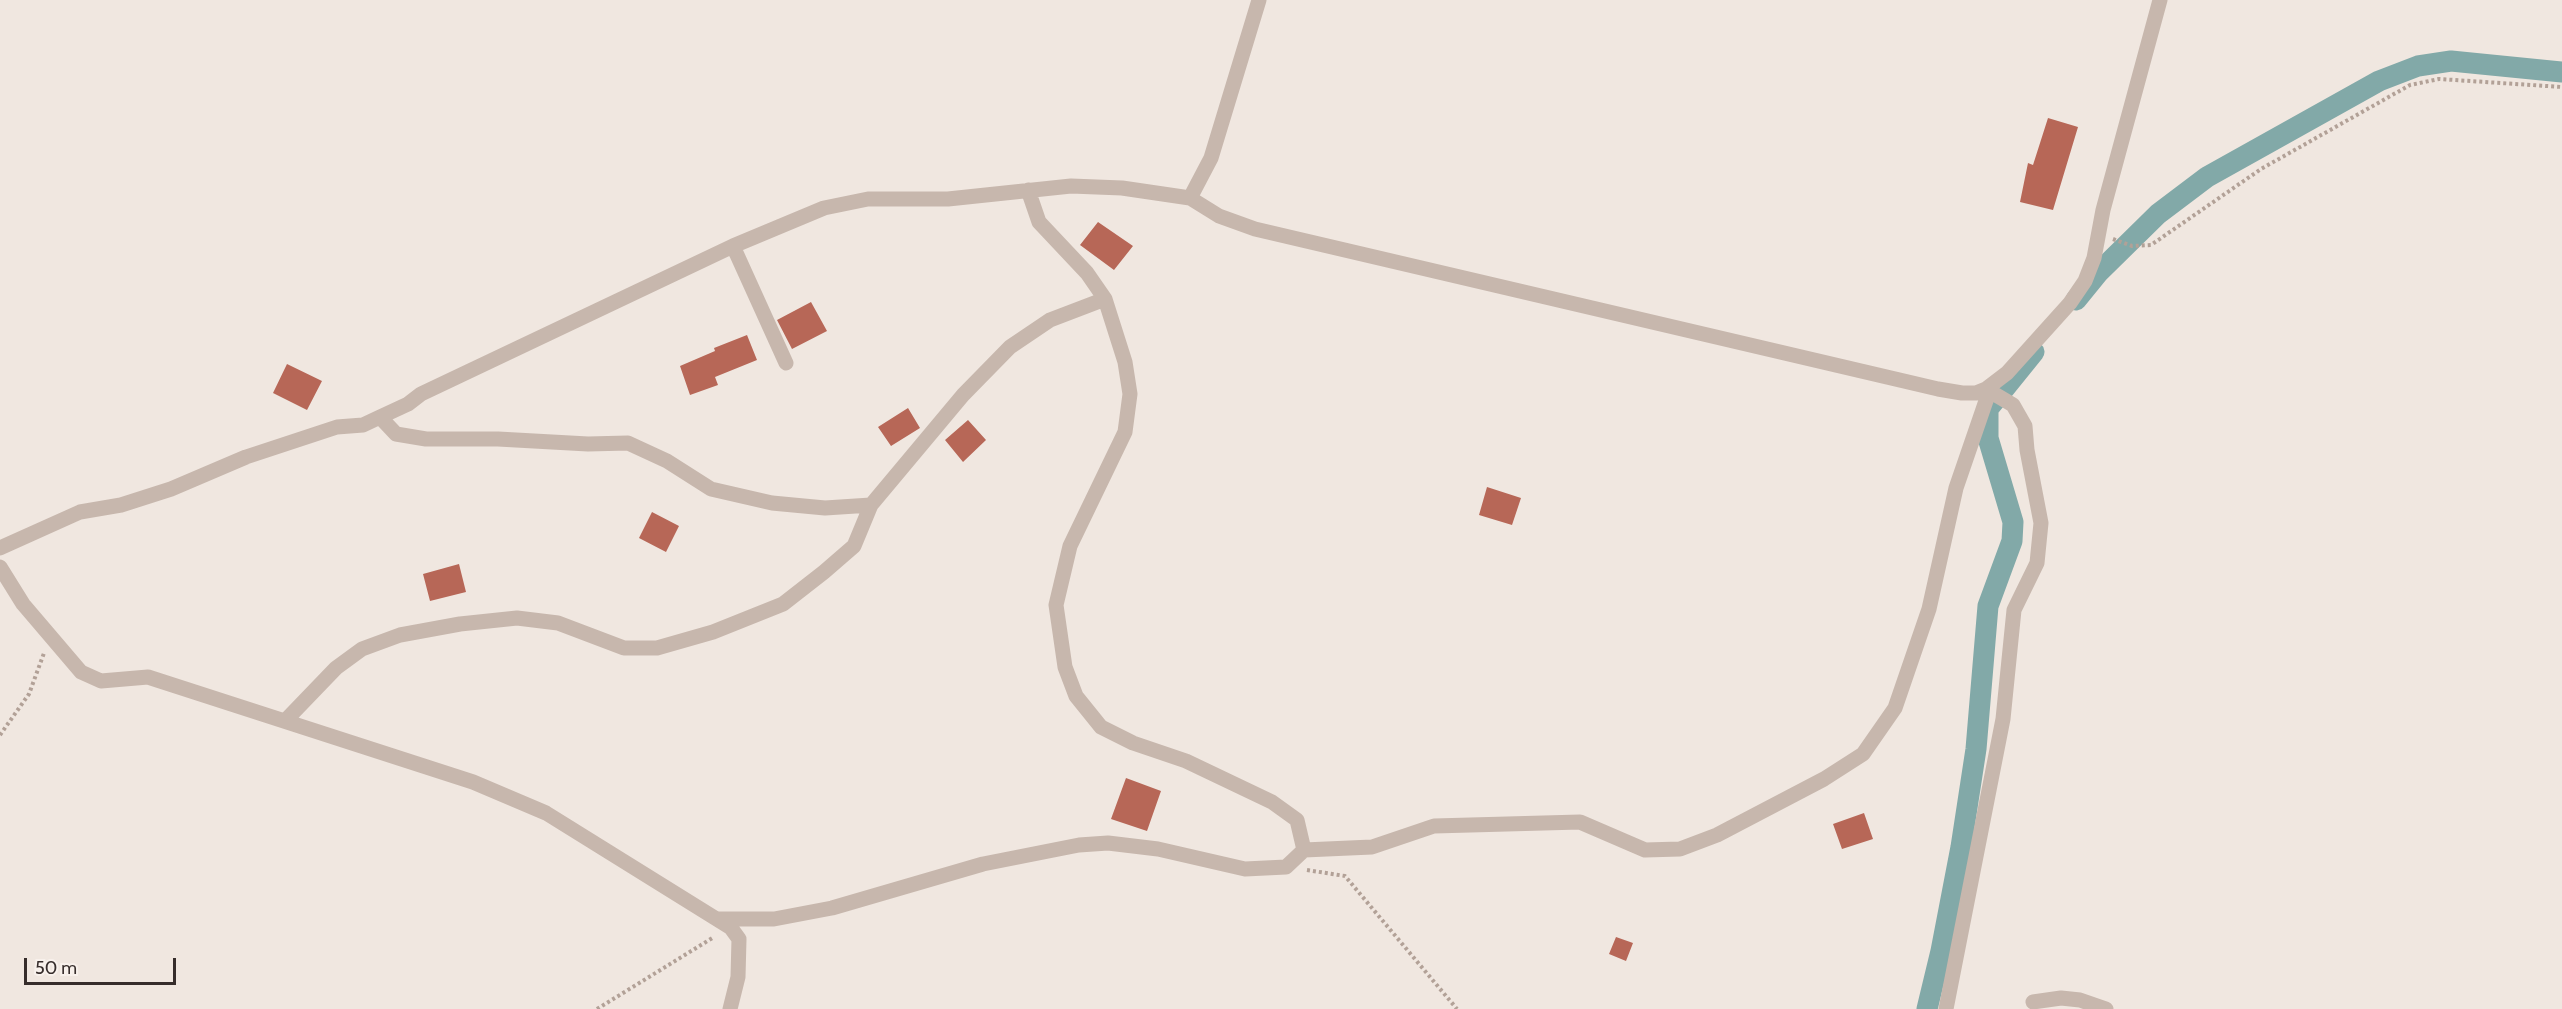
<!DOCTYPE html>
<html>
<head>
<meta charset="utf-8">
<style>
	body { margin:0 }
	#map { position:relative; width:2562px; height:1009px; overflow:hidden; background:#f0e7e0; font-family:Cabin,sans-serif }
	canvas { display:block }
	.scale { position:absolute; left:24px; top:958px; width:152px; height:27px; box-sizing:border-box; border:3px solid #362d2b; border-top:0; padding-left:8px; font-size:18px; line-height:21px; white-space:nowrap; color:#362d2b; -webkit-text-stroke:4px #f8f1ec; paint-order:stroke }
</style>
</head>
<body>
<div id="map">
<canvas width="2562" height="1009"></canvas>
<div class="scale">50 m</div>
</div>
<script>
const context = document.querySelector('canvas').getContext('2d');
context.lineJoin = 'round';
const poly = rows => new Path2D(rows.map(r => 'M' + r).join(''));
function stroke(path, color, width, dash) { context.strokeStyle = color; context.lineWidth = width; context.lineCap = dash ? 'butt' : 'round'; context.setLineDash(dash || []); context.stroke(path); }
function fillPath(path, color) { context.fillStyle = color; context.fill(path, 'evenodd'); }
stroke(poly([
	[2076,300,2098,273,2158,214,2207,177,2379,81,2418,66,2451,61,2562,72],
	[1927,1009,1941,951,1961,847,1976,749,1988,606,2012,541,2013,522,1988,438,1988,409,2034,352]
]), '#82a9a8', 21);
fillPath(poly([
	[2048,118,2078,127,2053,210,2020,202,2028,163,2033,165],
	[1098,222,1133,246,1114,270,1080,245],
	[811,302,827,331,792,349,777,320],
	[747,335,757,360,715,377,718,385,690,395,680,366,715,351,714,348],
	[287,364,322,381,307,410,273,393],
	[908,408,920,428,891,446,878,427],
	[968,420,986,440,963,462,945,440],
	[1487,487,1521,498,1512,525,1479,515],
	[652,512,679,526,666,552,639,538],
	[459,564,466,592,430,601,423,574],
	[1126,778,1161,791,1147,831,1111,819],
	[1864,813,1873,839,1842,849,1833,824],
	[1616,937,1633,943,1626,961,1609,954]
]), '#b76757');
stroke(poly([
	[2113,239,2132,246,2151,245,2261,169,2410,85,2439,79,2562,87],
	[0,735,29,694,44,653],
	[1307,870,1345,876,1457,1009],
	[597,1009,714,937]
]), '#b2a197', 4, [3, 3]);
stroke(poly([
	[1190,198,1211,158,1259,0],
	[733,246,786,363],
	[380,417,408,404,421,394,733,246,824,208,868,199,948,199,1071,186,1122,188,1190,198,1219,216,1255,229,1938,389,1962,393,1976,393,1986,389,2007,373,2070,303,2085,281,2094,258,2103,210,2160,0],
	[0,548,80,512,121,505,171,489,246,457,337,427,363,425,380,417,396,434,426,439,498,439,588,444,628,443,667,461,711,489,772,503,825,508,871,505,963,395,1010,347,1050,320,1105,299],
	[0,567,23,604,81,672,101,681,148,677,473,782,546,813,731,928,739,939,738,977,730,1009],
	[285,721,336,668,362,649,400,635,460,624,517,618,558,623,624,648,657,648,713,632,783,604,824,572,854,546,871,505],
	[1304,850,1372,847,1434,826,1580,822,1645,850,1680,849,1717,835,1824,779,1863,754,1895,708,1929,609,1956,488,1989,392],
	[719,919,774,919,832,908,983,864,1079,845,1108,843,1158,849,1245,869,1286,867,1304,850,1297,820,1272,802,1186,761,1133,743,1101,727,1076,696,1065,667,1056,605,1070,546,1125,432,1130,394,1125,362,1105,299,1087,273,1039,222,1028,190],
	[2033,1002,2061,998,2080,1000,2106,1009],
	[1946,1009,2003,719,2014,610,2037,563,2041,523,2027,450,2025,426,2013,405,1986,389]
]), '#c7b7ad', 15);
</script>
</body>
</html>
